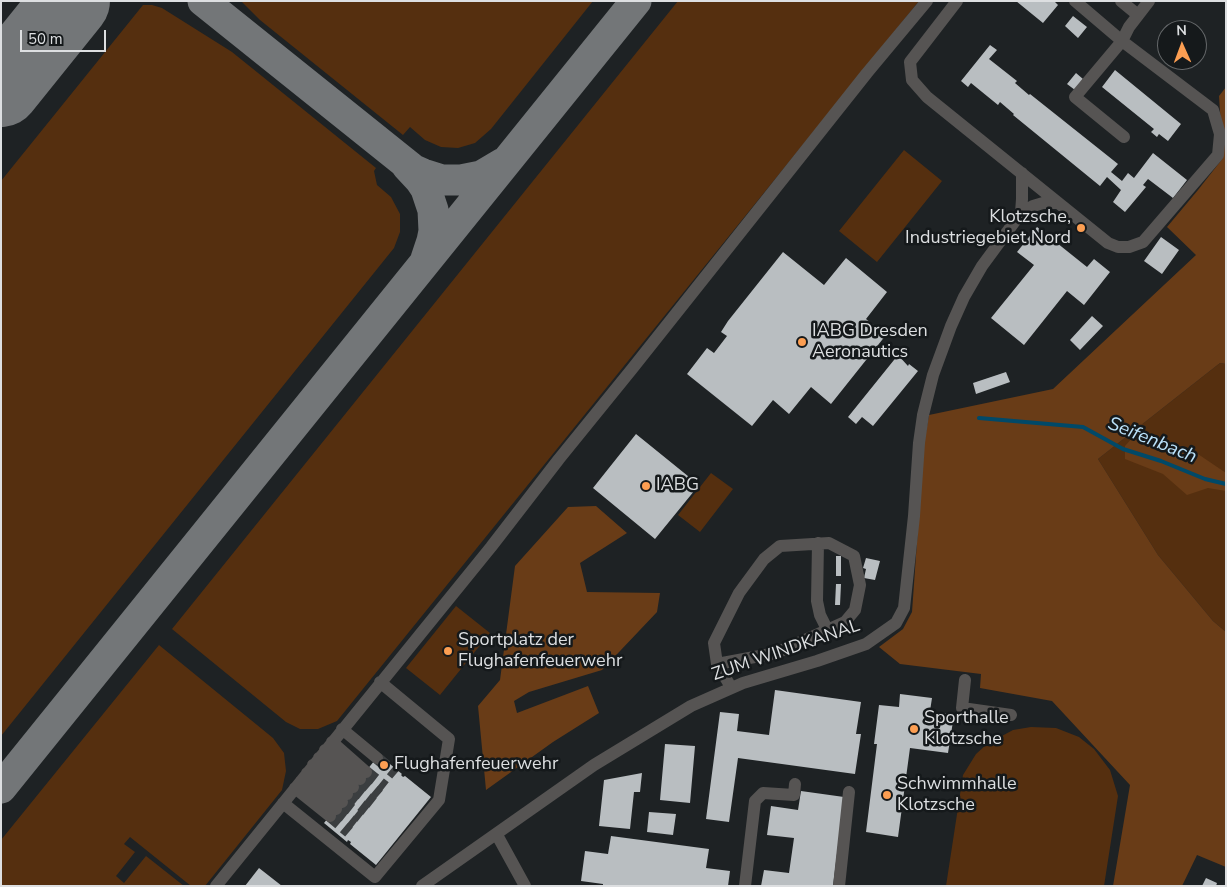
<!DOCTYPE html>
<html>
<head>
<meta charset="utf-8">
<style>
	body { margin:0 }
	#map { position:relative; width:1227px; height:887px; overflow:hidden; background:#1e2224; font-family:"Nunito Sans",sans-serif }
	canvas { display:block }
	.frame { position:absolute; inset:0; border:2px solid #dddfe1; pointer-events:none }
	.north { position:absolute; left:1157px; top:20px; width:50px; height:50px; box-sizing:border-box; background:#15191b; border:1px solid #65686a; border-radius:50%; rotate:358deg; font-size:14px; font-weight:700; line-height:20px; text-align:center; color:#dddfe1 }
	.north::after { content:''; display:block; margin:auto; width:18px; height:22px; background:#fc9e52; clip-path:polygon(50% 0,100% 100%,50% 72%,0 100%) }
	.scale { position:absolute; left:20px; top:30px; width:86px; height:22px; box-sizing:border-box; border:2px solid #dddfe1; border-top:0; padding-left:6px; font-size:15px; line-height:18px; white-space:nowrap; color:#dddfe1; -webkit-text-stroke:4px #15191b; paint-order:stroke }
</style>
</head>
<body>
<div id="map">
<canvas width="1227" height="887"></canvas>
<div class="frame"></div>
<div class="north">N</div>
<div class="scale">50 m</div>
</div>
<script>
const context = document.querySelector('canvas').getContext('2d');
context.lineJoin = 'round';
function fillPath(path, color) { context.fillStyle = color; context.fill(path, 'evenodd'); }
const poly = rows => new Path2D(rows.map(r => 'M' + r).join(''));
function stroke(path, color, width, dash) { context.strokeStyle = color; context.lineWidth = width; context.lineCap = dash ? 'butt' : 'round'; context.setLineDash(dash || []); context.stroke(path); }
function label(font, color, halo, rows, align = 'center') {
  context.font = font + ' "Nunito Sans",sans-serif'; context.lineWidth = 5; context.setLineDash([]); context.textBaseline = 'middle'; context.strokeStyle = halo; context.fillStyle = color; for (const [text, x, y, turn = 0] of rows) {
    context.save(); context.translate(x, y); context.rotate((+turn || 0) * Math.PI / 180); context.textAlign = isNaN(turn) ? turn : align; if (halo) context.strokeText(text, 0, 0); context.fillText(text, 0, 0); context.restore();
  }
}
fillPath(poly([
	[241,1,593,1,491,129,475,143,458,148,441,147,425,140,410,127,403,135,260,20],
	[678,1,919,1,337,721,318,729,300,729,286,722,172,629],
	[143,5,152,5,162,8,232,52,376,168,374,171,377,185,391,197,400,214,400,232,394,248,1,736,1,181],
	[904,150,942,181,877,262,839,231],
	[1220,363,1226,364,1226,632,1213,621,1158,555,1098,459],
	[711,473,733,489,700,532,678,515],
	[456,606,490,633,440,695,406,668],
	[159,645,273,738,284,753,286,771,282,790,205,886,191,886,130,837,124,844,135,852,116,876,124,883,146,856,184,886,1,886,1,840],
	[1031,727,1056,728,1079,737,1094,749,1110,770,1118,796,1104,886,946,886,963,775,976,754,987,744,1013,730]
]), '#552f0f');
fillPath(poly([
	[1226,87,1226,364,1220,363,1098,459,1158,555,1213,621,1226,632,1226,867,1197,855,1182,886,1113,886,1130,785,1052,701,980,688,981,674,900,664,879,647,903,629,912,612,924,443,929,415,1053,389,1196,255,1167,227,1198,190,1223,158,1219,96],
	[1134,436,1160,447,1192,450,1226,473,1226,491,1208,488,1187,495,1163,474,1125,459,1125,446],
	[596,506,627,533,580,563,587,592,660,593,657,612,602,670,529,692,514,701,517,713,588,686,599,713,553,742,486,790,478,706,500,680,515,566,568,507]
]), '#693c17');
stroke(poly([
	[979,418,1083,427,1123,449,1161,461,1205,479,1226,484]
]), '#014968', 4);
stroke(poly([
	[203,1,414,170,423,174,442,180,461,180,481,176,503,163],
	[407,166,420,180,426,189,433,210,434,231,432,241,426,259],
	[1,788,636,1]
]), '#737678', 31);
stroke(poly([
	[1,88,71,1]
]), '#737678', 78);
fillPath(poly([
	[1016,1,1054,1,1058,5,1043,23],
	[1073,16,1087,27,1078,38,1065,26],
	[990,45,997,50,989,59,1017,81,1015,83,1029,95,1030,94,1118,164,1111,172,1122,181,1128,173,1134,178,1153,153,1187,180,1173,198,1148,179,1143,185,1146,187,1125,212,1113,202,1121,190,1107,177,1100,186,1013,115,1014,114,1000,102,998,105,971,83,968,87,961,81],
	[1115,70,1181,124,1168,141,1159,134,1157,137,1151,132,1154,129,1102,87],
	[1076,73,1083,79,1075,90,1067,84],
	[1037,227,1087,267,1094,259,1110,272,1084,305,1067,291,1024,345,991,318,1034,265,1017,252],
	[1161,237,1179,250,1162,274,1144,261],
	[783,252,824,285,846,258,887,292,866,319,886,335,831,404,811,387,789,414,773,400,752,426,687,374,707,348,714,353,727,336,721,332,728,321],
	[1092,316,1103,326,1080,350,1070,340],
	[898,355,908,366,909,364,918,371,873,426,862,417,856,424,848,417],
	[1006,372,1010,382,976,394,973,383],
	[636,434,699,485,655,539,593,488],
	[836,556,841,556,841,576,836,576],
	[866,558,880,561,875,580,864,578,866,569,863,568],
	[836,584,841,584,840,605,835,605],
	[775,690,861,702,856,734,861,734,855,774,738,758,729,822,706,819,720,712,739,714,737,731,769,735],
	[900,694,932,698,930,711,954,715,948,753,910,748,898,837,866,832,877,744,874,744,879,705,899,707],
	[665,744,695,746,690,803,660,800],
	[379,755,402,774,401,775,403,777,405,776,431,797,376,865,350,844,351,842,348,840,347,842,324,823],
	[642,773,640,792,634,792,630,829,599,826,604,780],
	[801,791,844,797,833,886,761,886,764,870,789,873,794,838,767,835,771,806,798,810],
	[649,812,676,814,673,835,647,832],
	[611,836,709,849,706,868,730,871,728,886,603,886,603,884,581,881,585,851,608,854],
	[259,868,282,886,245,886],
	[1206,878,1217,883,1216,886,1202,886]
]), '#b9bec1');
stroke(poly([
	[377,758,396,774],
	[366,772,385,787],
	[360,779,379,795],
	[353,787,373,803],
	[347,794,367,810],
	[342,802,361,817],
	[336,809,355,824],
	[330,816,349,832]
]), '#3b3e40', 12, [12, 6]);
stroke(poly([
	[957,1,910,62,912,80,927,97,1108,243,1118,247,1129,247,1143,242,1218,155,1220,134,1213,110,1122,41,1075,1],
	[1121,1,1138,15],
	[1124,137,1075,97,1122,41,1129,27,1149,1],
	[1021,213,1022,199,1022,173],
	[818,543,817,601,820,615,827,629],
	[717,664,776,653,845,622,855,610,860,585,854,556,829,543,780,546,764,559,739,593,714,643,717,664,731,687],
	[965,680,962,708,1011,715],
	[342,729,377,758],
	[332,742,366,772],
	[325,750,360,779],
	[319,758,353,787],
	[313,765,347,794],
	[307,773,342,802],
	[301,781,336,809],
	[295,788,330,816],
	[283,803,375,877,439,800,449,739,380,682],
	[497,835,525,886],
	[216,886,491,547,559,459,632,369,867,73,927,1],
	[422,886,594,765,691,706,743,683,817,661,866,644,896,623,904,608,914,516,919,443,923,415,933,375,951,326,964,297,982,266,1021,213,1033,206,1043,203,1058,203],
	[745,886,755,801,763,793,794,795,795,784],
	[839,886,849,792]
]), '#565453', 12);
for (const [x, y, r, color] of [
	[1081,228,5,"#fc9e52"],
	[802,342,5,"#fc9e52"],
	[646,486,5,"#fc9e52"],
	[448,651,5,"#fc9e52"],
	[914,729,5,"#fc9e52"],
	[384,765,5,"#fc9e52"],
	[887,795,5,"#fc9e52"]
]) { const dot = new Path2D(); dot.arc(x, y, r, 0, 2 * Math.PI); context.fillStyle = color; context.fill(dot); stroke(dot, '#15191b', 2); }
label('18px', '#dddfe1', '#15191b', [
	["Klotzsche,",1071,218,"right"],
	["Industriegebiet Nord",1071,239,"right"],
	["IABG Dresden",812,332],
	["Aeronautics",812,353],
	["IABG",656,486],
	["Sportplatz der",458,641],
	["Flughafenfeuerwehr",458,662],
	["Sporthalle",924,719],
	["Klotzsche",924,740],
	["Flughafenfeuerwehr",394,765],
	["Schwimmhalle",897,785],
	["Klotzsche",897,806]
], 'left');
label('18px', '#dddfe1', '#15191b', [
	["ZUM WINDKANAL",786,651,-19]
]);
label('italic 19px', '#bbe2fa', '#15191b', [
	["Seifenbach",1152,441,22]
]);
</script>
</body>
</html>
